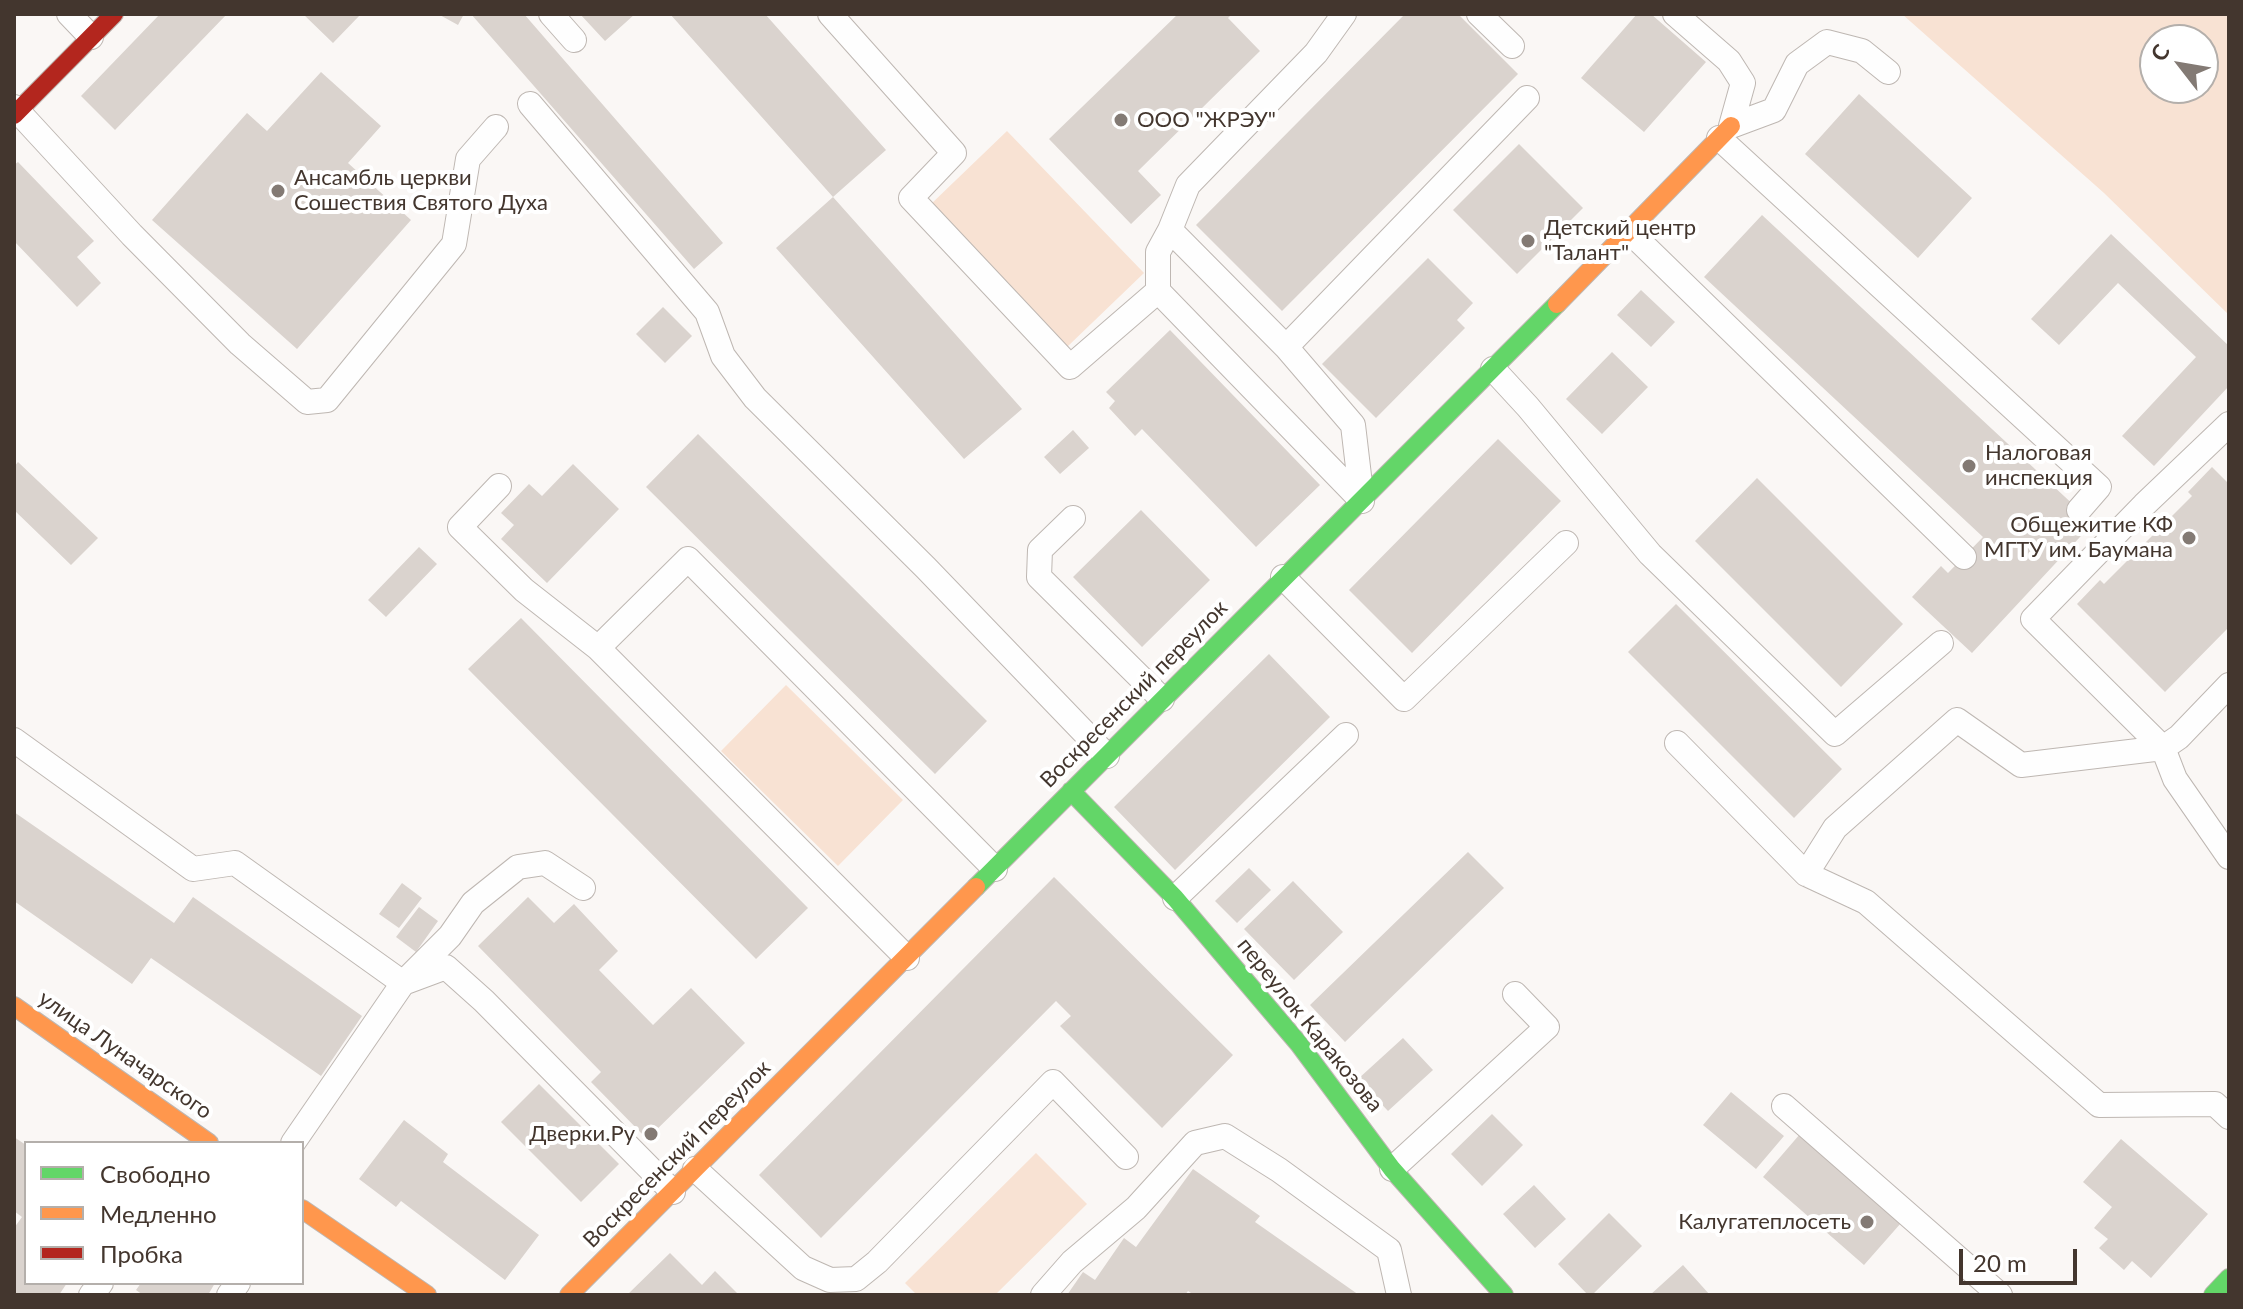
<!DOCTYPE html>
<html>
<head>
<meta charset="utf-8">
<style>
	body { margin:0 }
	#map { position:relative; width:2243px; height:1309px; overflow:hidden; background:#faf7f5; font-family:Lato,sans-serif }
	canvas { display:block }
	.frame { position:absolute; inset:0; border:16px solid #43362e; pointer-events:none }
	.legend { position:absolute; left:24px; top:1141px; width:280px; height:144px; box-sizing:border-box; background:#fff; border:2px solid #b4afab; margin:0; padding:10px 14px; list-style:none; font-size:24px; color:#43362e }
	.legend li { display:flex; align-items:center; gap:16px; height:40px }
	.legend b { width:40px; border:2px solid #b4afab }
	.north { position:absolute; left:2139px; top:24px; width:80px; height:80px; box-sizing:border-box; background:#fff; border:2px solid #b4afab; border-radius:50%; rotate:301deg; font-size:22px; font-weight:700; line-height:32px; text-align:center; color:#43362e }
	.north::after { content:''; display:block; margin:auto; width:28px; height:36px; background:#837a74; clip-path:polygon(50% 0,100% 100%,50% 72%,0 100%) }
	.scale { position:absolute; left:1959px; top:1249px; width:118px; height:36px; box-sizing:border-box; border:4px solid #43362e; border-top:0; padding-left:10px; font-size:24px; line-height:28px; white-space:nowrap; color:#43362e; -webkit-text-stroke:6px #fff; paint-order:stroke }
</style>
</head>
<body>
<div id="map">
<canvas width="2243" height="1309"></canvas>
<div class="frame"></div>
<ul class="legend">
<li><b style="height:10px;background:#63d668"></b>Свободно</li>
<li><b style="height:10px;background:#ff974d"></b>Медленно</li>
<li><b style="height:10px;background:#b3261e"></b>Пробка</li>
</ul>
<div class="north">С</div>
<div class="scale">20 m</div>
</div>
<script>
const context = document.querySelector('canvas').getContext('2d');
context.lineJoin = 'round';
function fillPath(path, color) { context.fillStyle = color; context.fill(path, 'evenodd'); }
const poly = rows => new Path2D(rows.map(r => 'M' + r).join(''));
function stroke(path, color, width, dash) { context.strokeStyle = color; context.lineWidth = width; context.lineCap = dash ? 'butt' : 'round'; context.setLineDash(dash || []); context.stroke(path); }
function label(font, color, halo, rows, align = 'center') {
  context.font = font + ' Lato,sans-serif'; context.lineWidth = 8; context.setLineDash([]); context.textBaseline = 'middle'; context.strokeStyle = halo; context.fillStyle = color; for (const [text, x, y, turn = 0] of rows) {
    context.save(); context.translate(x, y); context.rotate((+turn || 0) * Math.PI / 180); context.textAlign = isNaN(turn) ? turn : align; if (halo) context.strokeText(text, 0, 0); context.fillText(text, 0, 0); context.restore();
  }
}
fillPath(poly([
	[1902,14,2229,14,2229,315,2104,193],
	[2155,40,2203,40,2203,88,2155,88],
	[1007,131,1144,273,1067,347,930,205],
	[786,685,903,800,838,866,721,751],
	[1036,1153,1087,1204,995,1295,917,1295,905,1283]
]), '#f8e2d3');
fillPath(poly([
	[160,14,227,14,115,130,81,96],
	[303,14,361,14,333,43],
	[438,14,464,14,458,25],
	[471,14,524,14,723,243,694,269],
	[580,14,635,14,605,41],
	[670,14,765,14,886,150,833,197],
	[1178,14,1232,14,1228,18,1260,51,1138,171,1161,195,1131,224,1049,139],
	[1405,14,1458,14,1518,74,1282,311,1196,225],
	[1637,14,1651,14,1706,62,1644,132,1581,78],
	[321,72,381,126,348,163,411,220,297,349,152,220,247,113,267,131],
	[1859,94,1972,198,1918,258,1805,154],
	[1519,144,1583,208,1517,274,1453,210],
	[18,162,94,241,77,257,101,283,77,307,14,241,14,165],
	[833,197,1022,409,964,459,776,248],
	[1762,215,2093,523,1972,653,1912,597,1941,566,1948,573,1983,537,1704,277],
	[2111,234,2229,346,2229,386,2154,466,2122,436,2196,357,2118,283,2059,345,2031,319],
	[1428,258,1473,303,1457,320,1465,328,1376,418,1322,364],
	[1641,290,1675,322,1651,347,1617,315],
	[663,307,692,336,665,363,636,334],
	[1170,330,1320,485,1256,547,1142,429,1135,436,1109,408,1115,401,1106,392],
	[1612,352,1648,387,1602,434,1566,399],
	[1073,430,1089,448,1060,474,1044,457],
	[698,434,987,721,935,774,646,487],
	[1498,439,1561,501,1412,653,1349,590],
	[18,462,98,538,71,565,14,510,14,467],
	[573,464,619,509,547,583,501,539,514,525,501,513,529,484,542,496],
	[2212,467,2229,484,2229,627,2165,692,2077,604,2100,580,2104,584,2192,496,2188,492],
	[1757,478,1903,624,1841,687,1695,541],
	[1141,510,1210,580,1142,647,1073,577],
	[419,547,437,564,386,617,368,600],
	[1676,604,1842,769,1794,818,1628,652],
	[521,618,808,908,756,959,468,669],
	[1269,654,1330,717,1175,870,1114,807],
	[14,812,174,923,193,897,362,1016,321,1076,151,958,132,984,14,901],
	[1468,852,1504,888,1345,1042,1310,1005],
	[1249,868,1271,890,1237,923,1215,901],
	[1054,877,1233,1055,1162,1128,1060,1026,1071,1016,1056,1001,821,1238,759,1175],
	[1293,881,1343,932,1294,980,1244,929],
	[402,883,422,898,399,928,379,914],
	[528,897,554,923,574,904,618,951,599,970,653,1025,691,988,745,1043,647,1139,591,1082,601,1072,478,946],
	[419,907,438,921,416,952,396,937],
	[1403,1038,1433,1070,1388,1111,1358,1079],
	[539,1084,619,1164,581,1202,501,1122],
	[1731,1092,1784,1136,1756,1169,1703,1125],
	[1492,1114,1523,1145,1482,1186,1451,1154],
	[404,1120,448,1154,443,1162,539,1235,505,1280,401,1201,396,1207,359,1179],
	[1800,1134,1901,1223,1864,1265,1763,1177],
	[14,1137,26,1145,26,1283,67,1283,59,1295,14,1295,14,1228,22,1217,14,1211],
	[2121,1139,2208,1214,2151,1278,2132,1261,2124,1270,2099,1248,2108,1239,2094,1228,2112,1207,2083,1182],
	[1193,1169,1260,1216,1255,1222,1359,1295,1194,1295,1188,1291,1185,1295,1067,1295,1083,1272,1095,1280,1124,1238,1136,1247],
	[1534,1185,1566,1219,1535,1248,1503,1214],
	[1609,1213,1642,1246,1592,1295,1588,1295,1558,1264],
	[670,1253,702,1285,715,1271,739,1295,627,1295],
	[1683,1265,1710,1295,1650,1295],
	[141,1283,215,1283,208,1295,143,1295,136,1290]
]), '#dad3ce');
const lane = poly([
	[69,14,91,37],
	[551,14,574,40],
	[830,14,954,153,911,198,1070,367,1158,291,1362,501],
	[1479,14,1512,46],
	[1675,14,1729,61,1743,83,1731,126],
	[530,104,707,312,723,356,755,398,926,568,1107,756],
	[14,107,132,235,240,344,307,402,327,400,454,244,468,159,496,127],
	[1731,126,1774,110,1797,64,1827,42,1862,51,1888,72],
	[1719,138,2099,487,2079,510],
	[1170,230,1286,347],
	[1630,232,1964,557],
	[1158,291,1158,252,1170,230,1188,185,1316,53,1344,14],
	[1493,369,1528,407,1650,554,1835,734,1941,643],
	[499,486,460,527,524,590,598,648],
	[1362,501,1353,425,1286,347,1527,98],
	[1073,518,1040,550,1039,577,1162,699],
	[1283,577,1404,699,1566,543],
	[2229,685,2179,737,2163,748,2175,779,2229,857],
	[14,740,193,869,235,863,403,983,293,1143],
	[1677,743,1806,874,1866,902,2099,1105,2215,1104,2229,1117],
	[2163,748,2033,619,2144,505,2229,424],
	[1806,874,1835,828,1957,720,2021,765,2163,748],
	[583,888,545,863,518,867,473,903,450,936,403,983,446,967,484,1001,673,1192],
	[1175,898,1346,735],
	[907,958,598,648,688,559,995,869],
	[1784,1106,2000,1295],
	[695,1169,803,1268,830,1280,856,1279,877,1262,1053,1082,1126,1157],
	[1392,1169,1547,1027,1515,994],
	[91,1295,101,1283],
	[229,1295,238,1283],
	[1043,1295,1072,1262,1136,1208,1195,1143,1225,1136,1279,1170,1389,1250,1399,1295]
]);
const fast = poly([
	[1071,791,1175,898,1299,1044,1392,1169,1504,1295],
	[976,887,1557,304],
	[2213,1295,2229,1278]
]);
const slow = poly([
	[1557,304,1731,126],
	[14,1006,209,1143],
	[302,1209,427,1295],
	[569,1295,976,887]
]);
const jam = poly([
	[14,115,114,14]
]);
stroke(lane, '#beb7b2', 26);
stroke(fast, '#beb7b2', 20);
stroke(slow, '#beb7b2', 20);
stroke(jam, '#beb7b2', 20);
stroke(lane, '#fefefe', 24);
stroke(fast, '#63d668', 18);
stroke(slow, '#ff974d', 18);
stroke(jam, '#b3261e', 18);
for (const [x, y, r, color] of [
	[1121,120,8,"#837a74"],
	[278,191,8,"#837a74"],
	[1528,241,8,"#837a74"],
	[1969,466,8,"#837a74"],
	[2189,538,8,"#837a74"],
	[651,1134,8,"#837a74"],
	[1867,1222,8,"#837a74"]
]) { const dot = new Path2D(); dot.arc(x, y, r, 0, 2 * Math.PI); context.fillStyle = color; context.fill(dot); stroke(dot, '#fff', 3); }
label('22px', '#43362e', '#fff', [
	["ООО \"ЖРЭУ\"",1137,120],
	["Ансамбль церкви",294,178],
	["Сошествия Святого Духа",294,203],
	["Детский центр",1544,228],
	["\"Талант\"",1544,253],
	["Налоговая",1985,453],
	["инспекция",1985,478],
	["Общежитие КФ",2173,525,"right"],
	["МГТУ им. Баумана",2173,550,"right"],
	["Дверки.Ру",635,1134,"right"],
	["Калугатеплосеть",1851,1222,"right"]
], 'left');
label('22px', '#43362e', '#fff', [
	["Воскресенский переулок",1134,694,-45],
	["переулок Каракозова",1310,1025,51],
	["улица Луначарского",125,1055,35],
	["Воскресенский переулок",677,1154,-45]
]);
</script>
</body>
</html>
